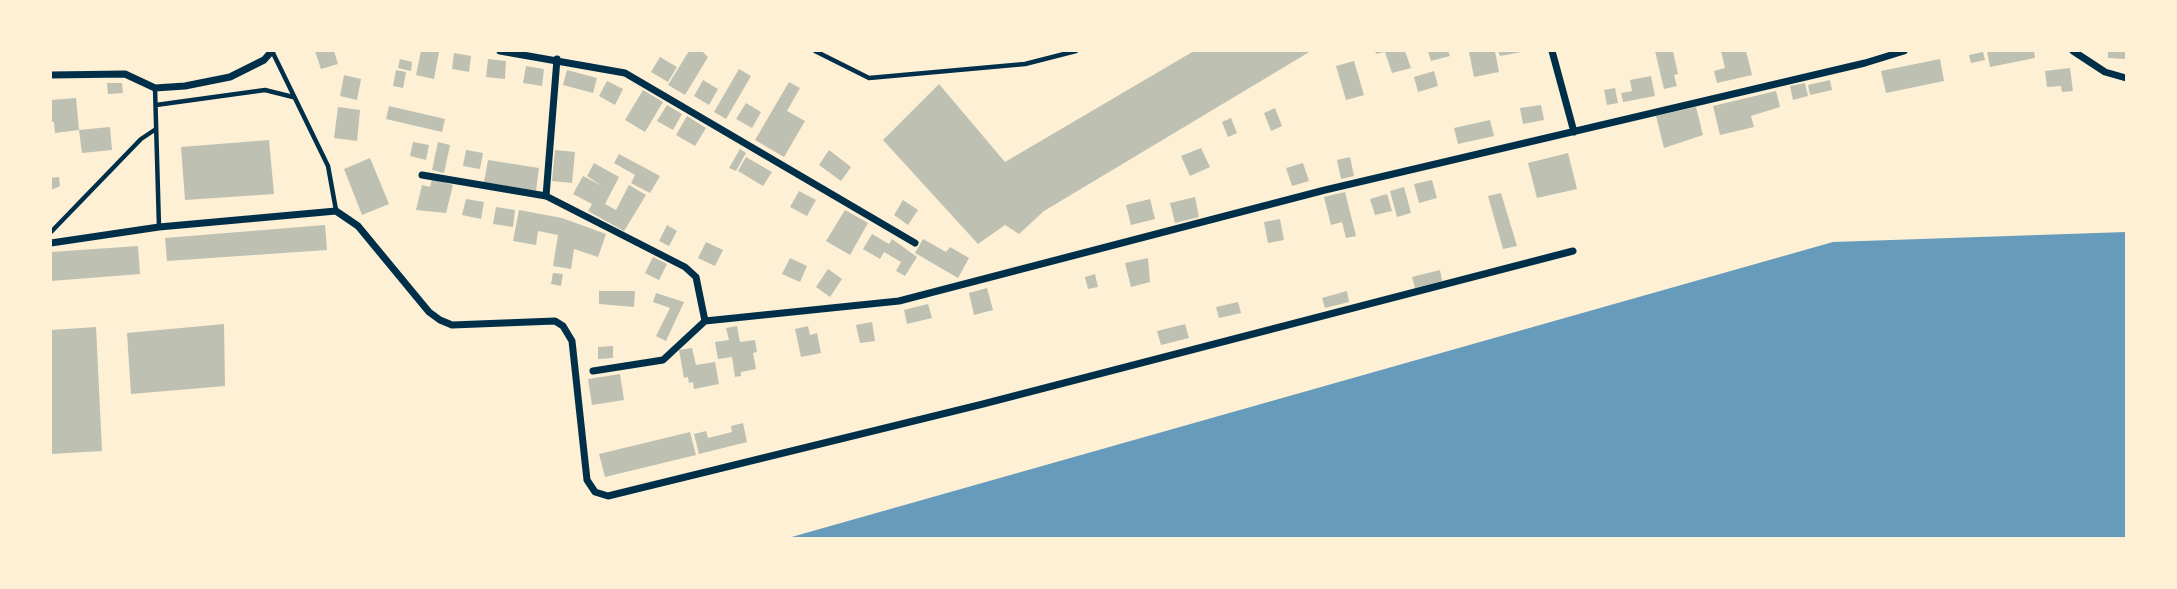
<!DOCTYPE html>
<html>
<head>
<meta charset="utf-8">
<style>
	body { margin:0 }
	#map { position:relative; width:2177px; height:589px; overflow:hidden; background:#fdf0d5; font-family:Mulish,sans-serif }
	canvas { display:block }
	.frame { position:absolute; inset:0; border:52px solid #fdf0d5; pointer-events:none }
</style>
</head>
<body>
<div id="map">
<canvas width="2177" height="589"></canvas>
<div class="frame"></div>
</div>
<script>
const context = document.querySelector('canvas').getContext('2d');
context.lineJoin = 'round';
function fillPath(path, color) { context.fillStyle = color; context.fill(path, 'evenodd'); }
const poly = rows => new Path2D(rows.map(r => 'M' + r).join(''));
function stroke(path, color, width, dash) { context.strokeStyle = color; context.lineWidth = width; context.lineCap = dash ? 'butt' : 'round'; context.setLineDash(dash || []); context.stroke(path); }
fillPath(poly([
	[2126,232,2126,538,788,538,1833,242]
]), '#669bbc');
fillPath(poly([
	[315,51,334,51,338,64,321,69],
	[421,51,439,52,434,79,416,75],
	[689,51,702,51,708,57,685,95,668,85],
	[1194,51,1311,51,1044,211,1019,234,1005,225,978,244,883,140,939,84,1005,162],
	[1375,51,1405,51,1411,68,1392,73,1385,52,1376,54],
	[1428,51,1448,51,1450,56,1431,61],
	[1495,51,1499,72,1474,77,1469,52],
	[1498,51,1522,51,1522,52,1500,56],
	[1655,51,1673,51,1678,74,1674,75,1677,86,1664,89],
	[1721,51,1746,51,1752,75,1717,83,1714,71,1725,68],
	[1987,51,2034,51,2035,58,1990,67],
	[2108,51,2126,51,2126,59,2108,58],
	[1983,52,1985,60,1971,63,1969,55],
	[454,53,471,56,469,72,452,69],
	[660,57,677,67,668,82,651,72],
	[400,59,412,62,411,71,398,68],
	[488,59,506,61,505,79,486,77],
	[1940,59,1944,81,1886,93,1881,71],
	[1354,61,1364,95,1346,100,1336,66],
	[526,66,544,69,542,86,523,83],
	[2070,68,2073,91,2062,92,2061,86,2047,87,2045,71],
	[739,69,751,76,726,119,714,112],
	[396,70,406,72,403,88,393,86],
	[567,70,597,78,593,93,563,85],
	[1434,71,1438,86,1418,92,1414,77],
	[344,75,361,79,357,100,340,96],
	[1651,76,1655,96,1623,102,1621,93,1632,91,1630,80],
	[703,80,718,89,709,105,694,96],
	[1830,80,1832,90,1810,95,1808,85],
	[607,81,623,89,615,105,599,96],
	[789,82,800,88,787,111,805,121,784,157,755,140],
	[107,83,122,83,123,93,108,94],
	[1805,83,1808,96,1793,100,1790,86],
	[1615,88,1618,103,1607,105,1604,90],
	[643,90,663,102,645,132,625,120],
	[1776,91,1780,107,1751,116,1754,127,1720,135,1713,106],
	[76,98,79,130,55,133,54,122,51,122,51,100],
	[746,103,761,112,752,128,736,119],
	[667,105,682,114,673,130,657,121],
	[1541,105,1544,120,1523,124,1520,108],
	[389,106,445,119,442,132,386,119],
	[338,107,360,110,357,141,334,138],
	[1696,107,1703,135,1664,148,1656,116],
	[1275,108,1282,126,1271,131,1264,113],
	[687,116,706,128,695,146,676,135],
	[1231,118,1237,133,1228,137,1222,122],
	[1490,120,1494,136,1458,144,1454,128],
	[110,127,112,150,82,153,79,130],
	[269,140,274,194,185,200,181,147],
	[413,142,429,145,426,160,410,156],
	[438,142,450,145,444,173,432,170],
	[1201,148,1210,167,1190,176,1181,156],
	[740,149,746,153,736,171,729,168],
	[466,150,483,153,480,169,463,166],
	[555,150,575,152,572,183,552,181],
	[829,150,851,167,841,181,819,165],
	[1568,153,1577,189,1537,198,1528,163],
	[619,154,660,176,650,193,631,183,635,175,614,163],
	[746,157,772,172,763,186,738,171],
	[1350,157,1354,176,1341,179,1337,160],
	[370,158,389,204,362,215,344,169],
	[488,160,539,168,536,191,484,182],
	[594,163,619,177,605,204,616,210,629,185,646,195,624,231,588,211,592,204,573,194,583,176,602,186,587,176],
	[1303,163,1309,181,1292,186,1286,168],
	[59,177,60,186,51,190,51,178],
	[432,179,453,185,446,213,416,210,422,185,430,187],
	[1432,180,1437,198,1419,203,1414,184],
	[1404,187,1411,213,1397,217,1390,191],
	[799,191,816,200,807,216,790,207],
	[1345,192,1356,236,1346,238,1342,222,1331,225,1324,197],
	[1501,193,1517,246,1503,249,1488,196],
	[1387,194,1392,211,1375,215,1370,199],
	[1195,197,1199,217,1175,223,1170,203],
	[466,199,484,202,481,219,462,215],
	[1150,199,1155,219,1131,225,1126,205],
	[903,200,918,210,908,225,894,215],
	[496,207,515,210,513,227,493,224],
	[519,210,562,218,606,234,598,257,574,249,571,269,553,266,558,235,538,231,536,245,513,241],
	[845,210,868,223,850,255,826,241],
	[1280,219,1284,240,1268,243,1264,222],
	[325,225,327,250,167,261,165,238],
	[667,225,677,231,669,246,659,241],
	[872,234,889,244,892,239,917,257,905,276,896,271,901,262,884,252,880,259,863,249],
	[923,239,946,252,950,247,969,258,958,278,915,253],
	[706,242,723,250,715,266,698,258],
	[138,246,140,274,51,281,51,252],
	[653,257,667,264,659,280,645,273],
	[790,258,807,266,800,282,782,274],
	[1148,258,1150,282,1131,287,1125,263],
	[828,269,842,279,830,297,816,287],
	[1440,270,1442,281,1415,288,1412,277],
	[553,273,563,274,561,286,551,284],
	[1095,274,1098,287,1088,289,1085,277],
	[987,288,993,310,974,315,969,293],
	[599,291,635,291,634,307,599,304],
	[1347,291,1349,302,1325,308,1322,298],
	[656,293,684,302,666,341,656,336,670,308,653,302],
	[1238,302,1241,313,1219,318,1216,307],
	[928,304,932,318,907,324,904,310],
	[872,322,875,341,860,343,856,325],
	[224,324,225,386,131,394,127,333],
	[1185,324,1189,338,1161,345,1157,331],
	[737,326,740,342,755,340,757,352,753,353,756,369,741,372,741,376,735,377,732,357,718,359,715,342,729,340,726,328],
	[808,326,810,335,817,333,821,353,801,357,795,329],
	[96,327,102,451,51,454,51,330],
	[613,346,613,358,598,359,598,347],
	[692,348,696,365,715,362,719,384,694,389,693,382,689,383,688,377,684,378,679,350],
	[620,374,624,400,592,405,588,379],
	[743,423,747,442,699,454,694,434,706,431,708,438,732,432,731,426],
	[690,432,696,455,605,477,599,454]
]), '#bec0b2');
stroke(poly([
	[272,51,328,166,336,210],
	[815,51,869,78,1025,64,1076,51],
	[155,88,159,227],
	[156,105,265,90,293,97],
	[51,232,141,139,156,129]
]), '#003049', 4.5);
stroke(poly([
	[500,51,625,73,915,243],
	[1552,51,1574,132],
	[2073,51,2105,72,2126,78],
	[51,75,125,74,155,88,185,86,230,77,264,60,272,51],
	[422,175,546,196,685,267,696,277,705,321],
	[546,196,557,59],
	[51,243,159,227,336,211,358,226,429,312,440,320,452,325,555,321,563,326,572,341,587,480,595,492,608,496,983,404,1573,251],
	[593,371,663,360,705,321,899,301,1325,190,1865,63,1904,51]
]), '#003049', 7);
</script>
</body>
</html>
